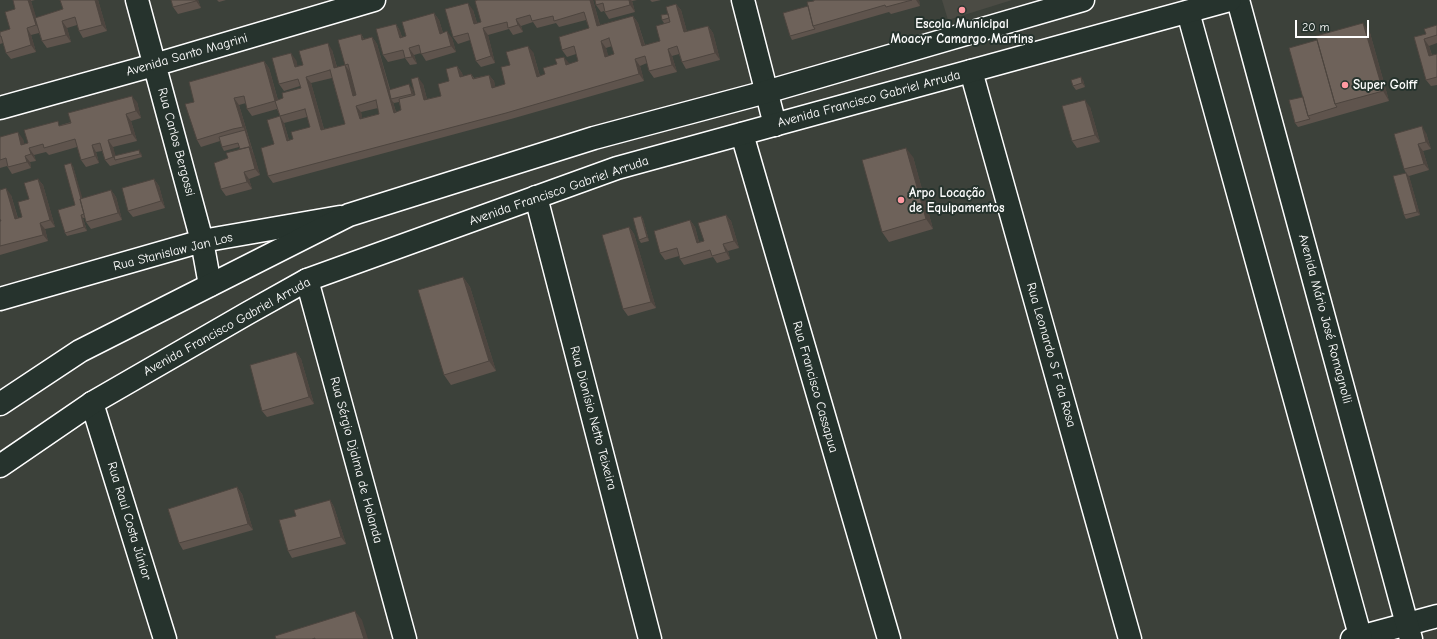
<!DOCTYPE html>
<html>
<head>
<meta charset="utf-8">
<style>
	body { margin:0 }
	#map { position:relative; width:1437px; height:639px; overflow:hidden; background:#3c413a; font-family:"Comic Neue",sans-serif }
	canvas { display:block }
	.scale { position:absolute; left:1295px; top:20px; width:74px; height:18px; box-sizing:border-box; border:2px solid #fff; border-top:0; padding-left:5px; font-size:12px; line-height:14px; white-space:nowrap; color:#fff; -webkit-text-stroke:3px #26332d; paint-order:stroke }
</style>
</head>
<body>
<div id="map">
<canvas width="1437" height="639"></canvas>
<div class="scale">20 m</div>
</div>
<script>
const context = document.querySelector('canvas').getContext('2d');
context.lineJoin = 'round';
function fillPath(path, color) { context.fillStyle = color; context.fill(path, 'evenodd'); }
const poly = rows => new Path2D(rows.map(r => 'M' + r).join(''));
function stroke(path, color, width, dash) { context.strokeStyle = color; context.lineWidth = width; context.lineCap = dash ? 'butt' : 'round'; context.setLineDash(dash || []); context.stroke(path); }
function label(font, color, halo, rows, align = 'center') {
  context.font = font + ' "Comic Neue",sans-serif'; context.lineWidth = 4; context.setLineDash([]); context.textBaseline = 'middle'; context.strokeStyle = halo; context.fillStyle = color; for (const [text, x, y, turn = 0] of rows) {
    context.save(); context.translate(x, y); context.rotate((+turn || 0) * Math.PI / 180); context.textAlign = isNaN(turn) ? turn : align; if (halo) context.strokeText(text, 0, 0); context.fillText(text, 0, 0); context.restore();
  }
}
fillPath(poly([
	[942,0,1012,0,948,20]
]), '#4b4b44');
const minor = poly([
	[137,0,202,241,210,285],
	[743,0,775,125],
	[971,71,1130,639],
	[0,108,154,65,374,0],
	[742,134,889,639],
	[536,197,650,639],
	[307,280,405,639],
	[0,299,202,241,340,217],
	[92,403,165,639],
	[1352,639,1437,616]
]);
const tertiary = poly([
	[1238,0,1411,639],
	[1188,12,1361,639]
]);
const secondary = poly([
	[0,404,80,351,349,215,594,138,766,92,1083,0],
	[0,466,92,403,248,313,307,280,617,168,1230,0]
]);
stroke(minor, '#fff', 25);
stroke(tertiary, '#fff', 25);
stroke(secondary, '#fff', 25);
stroke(minor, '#26332d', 22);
stroke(tertiary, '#26332d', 22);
stroke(secondary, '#26332d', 22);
fillPath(poly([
	[13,0,35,0,31,1,36,18,63,9,60,0,98,0,107,31,83,38,79,31,77,25,67,28,71,42,47,48,42,41,39,33,31,35,36,52,11,59,6,53,3,43,0,44,0,32,10,29,15,9],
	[171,0,198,0,201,8,178,14,173,7],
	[217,0,226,0,219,2],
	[593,0,600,25,633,16,638,23,645,45,660,41,664,23,662,20,676,4,681,10,687,32,708,26,713,33,720,60,686,69,682,62,679,54,672,56,677,72,654,78,649,71,647,63,640,66,644,81,511,119,273,183,268,176,280,116,277,109,252,116,247,109,246,103,239,105,260,175,249,179,252,189,226,196,221,189,228,158,240,149,239,147,224,151,222,147,220,141,201,147,197,140,194,102,264,61,269,68,278,100,283,98,301,88,300,86,284,91,279,84,296,60,297,66,303,65,332,50,337,67,345,65,361,34,364,39,372,37,377,44,390,89,412,88,414,95,415,95,423,84,427,99,441,96,457,66,462,73,463,77,471,74,474,78,489,75,494,81,495,87,505,84,510,65,533,52,540,76,545,74,569,64,578,61,576,54,567,57,562,50,589,28,586,20,559,27,556,23,537,28,533,22,521,26,523,32,513,35,509,29,488,35,495,63,481,67,476,61,470,40,458,44,453,37,473,10,477,23],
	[612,46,614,54,608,56,606,48],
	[332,78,345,124,324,129,311,83],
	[393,102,394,103,399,102,401,110,396,112],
	[378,108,379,114,362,118,361,112],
	[307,117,310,127,293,139,289,140,284,123],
	[595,0,637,0,632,1,635,12,609,19,604,11,601,12,596,5],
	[650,0,661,0,652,2],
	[814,0,919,0,920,6,891,14,889,12,792,40,790,36,808,6],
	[434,13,439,20,443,33,452,38,456,52,426,61,421,53,414,55,417,64,410,65,405,58,388,62,383,55,396,24,400,31,402,37,406,36],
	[1437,25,1437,43,1429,46,1432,55,1437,54,1437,85,1431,86,1426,80,1414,37,1426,34],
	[1370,33,1389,101,1298,127,1295,123,1303,97],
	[1083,80,1085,87,1076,90,1073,86],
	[137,102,141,118,131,121,137,141,113,147,115,156,141,153,142,157,110,166,105,160,102,151,96,152,99,163,86,167,81,160,77,147,49,155,46,152,34,155,36,161,30,162,31,168,12,174,7,166,0,168,0,137,23,139,24,144,28,143,61,125],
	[1090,107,1100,142,1077,148,1072,141],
	[1426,133,1431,149,1423,151,1429,170,1409,176,1420,215,1406,219,1404,215,1406,173,1404,169,1394,134],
	[913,157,933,229,889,242,882,232],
	[73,166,82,199,111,190,116,197,122,220,91,229,86,222,85,218,83,218,87,231,67,236,65,233,75,205],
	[38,179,43,185,55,227,45,229,48,241,0,255,0,221,11,195,18,218,22,217,29,199],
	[154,179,159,186,165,208,133,217,128,211],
	[726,215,731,221,739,248,728,251,730,259,717,263,713,257,684,265,680,259,679,256,665,260,660,253,690,220,695,227,699,242,704,241],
	[641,216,643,219,649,241,641,243,639,240],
	[629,227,634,234,656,308,628,316,623,309],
	[463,277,470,287,496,371,451,385,444,375],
	[296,352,301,359,314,404,267,417,262,411],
	[237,487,242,494,253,530,183,550,179,543],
	[330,500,334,507,346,544,292,558,288,551,296,516]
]), '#5f544d');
fillPath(poly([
	[28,0,31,0,31,1,41,32,36,25],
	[95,0,98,0,107,31,102,25],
	[196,0,198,0,201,8,196,1],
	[590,0,593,0,602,33,597,26],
	[629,0,631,0,632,1,635,12,630,5],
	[916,0,919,0,920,6],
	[468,3,473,10,479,30,474,24],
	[676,4,681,10,689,39,684,32],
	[434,13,439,20,445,40,440,34],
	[633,16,638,23,647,53,642,46],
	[516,19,521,26,523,32,518,25],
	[62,21,67,28,71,42,66,35],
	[1363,23,1370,33,1389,101,1383,91],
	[396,24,400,31,404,44,400,38],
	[708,26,713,33,720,60,715,53],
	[27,28,31,35,36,52,31,45],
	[483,28,488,35,495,63,491,56],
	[447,31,452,38,456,52,451,46],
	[361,34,365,41,362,40],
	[372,37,377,44,392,99,391,99,393,102,398,120,394,113],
	[1424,39,1429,46,1434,63,1429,56],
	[601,41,606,48,610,63,605,57],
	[328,43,332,50,339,75,334,68],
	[528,46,533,52,542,84,537,77],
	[409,48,414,55,417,64,412,57],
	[668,49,672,56,677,72,672,65],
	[291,53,296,60,300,74,295,67],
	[564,57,569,63,571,71,566,65],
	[635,59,640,66,644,81,639,74],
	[264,61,269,68,280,108,275,101],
	[345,65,350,72,358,103,353,96],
	[457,66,462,73,465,84,460,77],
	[489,75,494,81,497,95,492,88],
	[306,77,311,83,326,137,321,130],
	[418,77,423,84,429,107,424,100],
	[1081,77,1083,80,1085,87,1082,83],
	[409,84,412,88,415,97,412,94],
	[132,96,137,102,141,118,136,111],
	[234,98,239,105,253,153,251,150,245,130,243,127],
	[1085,100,1090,107,1100,142,1095,135],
	[356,106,361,112,364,126,360,119],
	[126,114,131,121,137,141,132,134],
	[280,116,284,123,291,148,287,141],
	[1422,126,1426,133,1431,149,1426,142],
	[18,132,23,139,26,151,21,145],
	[108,140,113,147,117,160,115,160,118,164,113,157],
	[1418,144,1423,151,1429,170,1424,164],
	[92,145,96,152,99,163,95,156],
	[249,147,254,154,260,175,255,169],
	[29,148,34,155,36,161,31,154],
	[906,148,913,157,933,229,926,219],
	[139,150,141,153,142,157,140,154],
	[25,156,30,162,31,168,27,162],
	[71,163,73,166,88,217,85,214],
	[244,172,249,179,252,189,247,182],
	[1406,173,1409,176,1420,215,1417,212],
	[38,179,43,185,55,227,50,220],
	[154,179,159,186,165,208,161,201],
	[6,188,11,195,20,226,15,219],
	[111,190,116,197,122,220,118,213],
	[81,215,83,218,87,231,84,227],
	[726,215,731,221,739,248,734,241],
	[641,216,643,219,649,241,647,237],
	[690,220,695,227,701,250,697,243],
	[40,223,45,229,48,241,43,235],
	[629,227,634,234,656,308,651,302],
	[723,244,728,251,730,259,726,252],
	[463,277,470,287,496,371,489,361],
	[296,352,301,359,314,404,309,397],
	[237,487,242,494,253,530,248,524],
	[330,500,334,507,346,544,341,537],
	[355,611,362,620,368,639,364,639]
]), '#4d453f');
const building = poly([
	[13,0,28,0,36,25,27,28,31,45,6,53,1,36,0,36,0,32,10,29,5,12,15,9,13,0],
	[60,0,95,0,102,25,79,31,75,17,62,21,66,35,42,41,35,18,63,9,60,0],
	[171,0,196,0,196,1,173,7,171,0],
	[477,0,590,0,597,26,633,16,642,46,660,41,656,26,670,22,666,7,676,4,684,32,708,26,715,53,682,62,677,46,668,49,672,65,649,71,645,56,635,59,639,74,506,113,268,176,261,148,274,144,267,120,280,116,275,101,247,109,244,96,234,98,243,127,233,129,197,140,185,104,194,102,189,82,264,61,275,101,283,98,282,93,301,88,298,79,279,84,272,58,291,53,295,67,303,65,299,51,328,43,334,68,345,65,353,96,356,95,348,64,345,65,338,40,361,34,362,40,372,37,394,113,401,110,399,99,415,95,411,79,418,77,424,100,441,96,438,84,449,81,446,69,457,66,460,77,471,74,473,79,489,75,492,88,505,84,501,67,510,65,506,52,528,46,537,77,545,74,543,68,557,64,555,59,564,57,566,65,578,61,574,46,562,50,559,37,589,28,584,12,554,21,553,16,532,21,530,15,516,19,518,25,508,28,507,22,483,28,491,56,476,61,468,33,453,37,445,9,468,3,474,24,481,22,475,1,477,0],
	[609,38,614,54,605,57,601,41,609,38],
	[330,70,345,124,321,130,306,77,330,70],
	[376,100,379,114,360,119,356,106,376,100],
	[305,109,310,127,291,132,293,139,287,141,280,116,305,109],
	[595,0,629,0,630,5,605,12,603,3,596,5,595,0],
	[814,0,912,0,886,7,885,5,813,26,807,2,814,1,814,0],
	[808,6,813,26,815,29,790,36,783,13,808,6],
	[434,13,440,34,447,31,451,46,421,54,419,45,409,48,412,57,405,58,403,50,383,55,376,29,396,24,400,38,406,36,402,22,434,13],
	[668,14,669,18,662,20,661,15,668,14],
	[1363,23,1383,91,1335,104,1316,36,1363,23],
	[1437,25,1437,35,1424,39,1429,56,1437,54,1437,77,1426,80,1414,37,1426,34,1424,29,1437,25],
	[1317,40,1335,104,1337,107,1308,116,1289,48,1317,40],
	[1081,77,1082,83,1073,86,1071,80,1081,77],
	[409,84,412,94,391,99,389,90,409,84],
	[132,96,136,111,126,114,132,134,108,140,113,157,105,160,100,143,92,145,95,156,81,160,75,139,44,148,43,144,29,148,31,154,25,156,27,162,8,167,6,158,0,160,0,137,18,132,21,145,28,143,24,130,58,121,59,126,71,123,68,113,132,96],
	[1303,97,1308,116,1310,119,1295,123,1289,100,1303,97],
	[1085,100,1095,135,1072,141,1062,106,1085,100],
	[1422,126,1426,142,1418,144,1424,164,1404,169,1394,134,1422,126],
	[245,130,251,150,249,147,240,149,238,143,222,147,219,137,245,130],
	[249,147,255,169,244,172,247,182,221,189,214,163,228,158,226,153,249,147],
	[906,148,926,219,882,232,862,160,906,148],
	[139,150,140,154,115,160,114,156,139,150],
	[71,163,81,199,80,199,84,214,81,215,84,227,65,233,58,210,75,205,64,165,71,163],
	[1406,173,1417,212,1404,215,1393,176,1406,173],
	[38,179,50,220,40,223,43,235,0,246,0,221,1,221,0,219,0,190,6,188,15,219,22,217,18,202,29,199,24,183,38,179],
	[154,179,161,201,128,211,122,188,154,179],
	[111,190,118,213,86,222,80,199,111,190],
	[726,215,734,241,723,244,726,252,712,256,710,250,680,259,677,248,660,253,654,231,690,220,697,243,704,241,698,223,726,215],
	[641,216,647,237,639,240,633,218,641,216],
	[629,227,651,302,623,309,602,235,629,227],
	[463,277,489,361,444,375,418,290,463,277],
	[296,352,309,397,262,411,250,365,296,352],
	[237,487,248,524,179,543,168,509,237,487],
	[330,500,341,537,288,551,279,520,296,516,294,510,330,500],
	[355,611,364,639,315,639,315,638,312,639,276,639,275,636,355,611]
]);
fillPath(building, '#6e625a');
stroke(building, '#4d453f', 1);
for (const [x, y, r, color] of [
	[962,10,4,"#ff9aa2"],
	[1345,85,4,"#ff9aa2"],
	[901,200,4,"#ff9aa2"]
]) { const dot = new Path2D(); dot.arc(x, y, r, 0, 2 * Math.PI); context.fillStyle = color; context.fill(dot); stroke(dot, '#26332d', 1.5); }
label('bold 13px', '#fff', '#26332d', [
	["Escola Municipal",962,24,"center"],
	["Moacyr Camargo Martins",962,39,"center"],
	["Super Golff",1353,85],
	["Arpo Locação",909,193],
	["de Equipamentos",909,208]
], 'left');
label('13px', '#fff', '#26332d', [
	["Avenida Santo Magrini",187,55,-16],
	["Avenida Francisco Gabriel Arruda",869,99,-15],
	["Rua Carlos Bergossi",176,142,75],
	["Avenida Francisco Gabriel Arruda",559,191,-19],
	["Rua Stanislaw Jan Los",173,252,-14],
	["Avenida Mário José Romagnolli",1325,319,75],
	["Avenida Francisco Gabriel Arruda",227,327,-29],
	["Rua Leonardo S F da Rosa",1051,355,74],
	["Rua Francisco Cassapua",815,387,74],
	["Rua Dionísio Netto Teixeira",593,418,75],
	["Rua Sérgio Djalma de Holanda",356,460,75],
	["Rua Raul Costa Júnior",129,521,73]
]);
</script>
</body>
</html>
